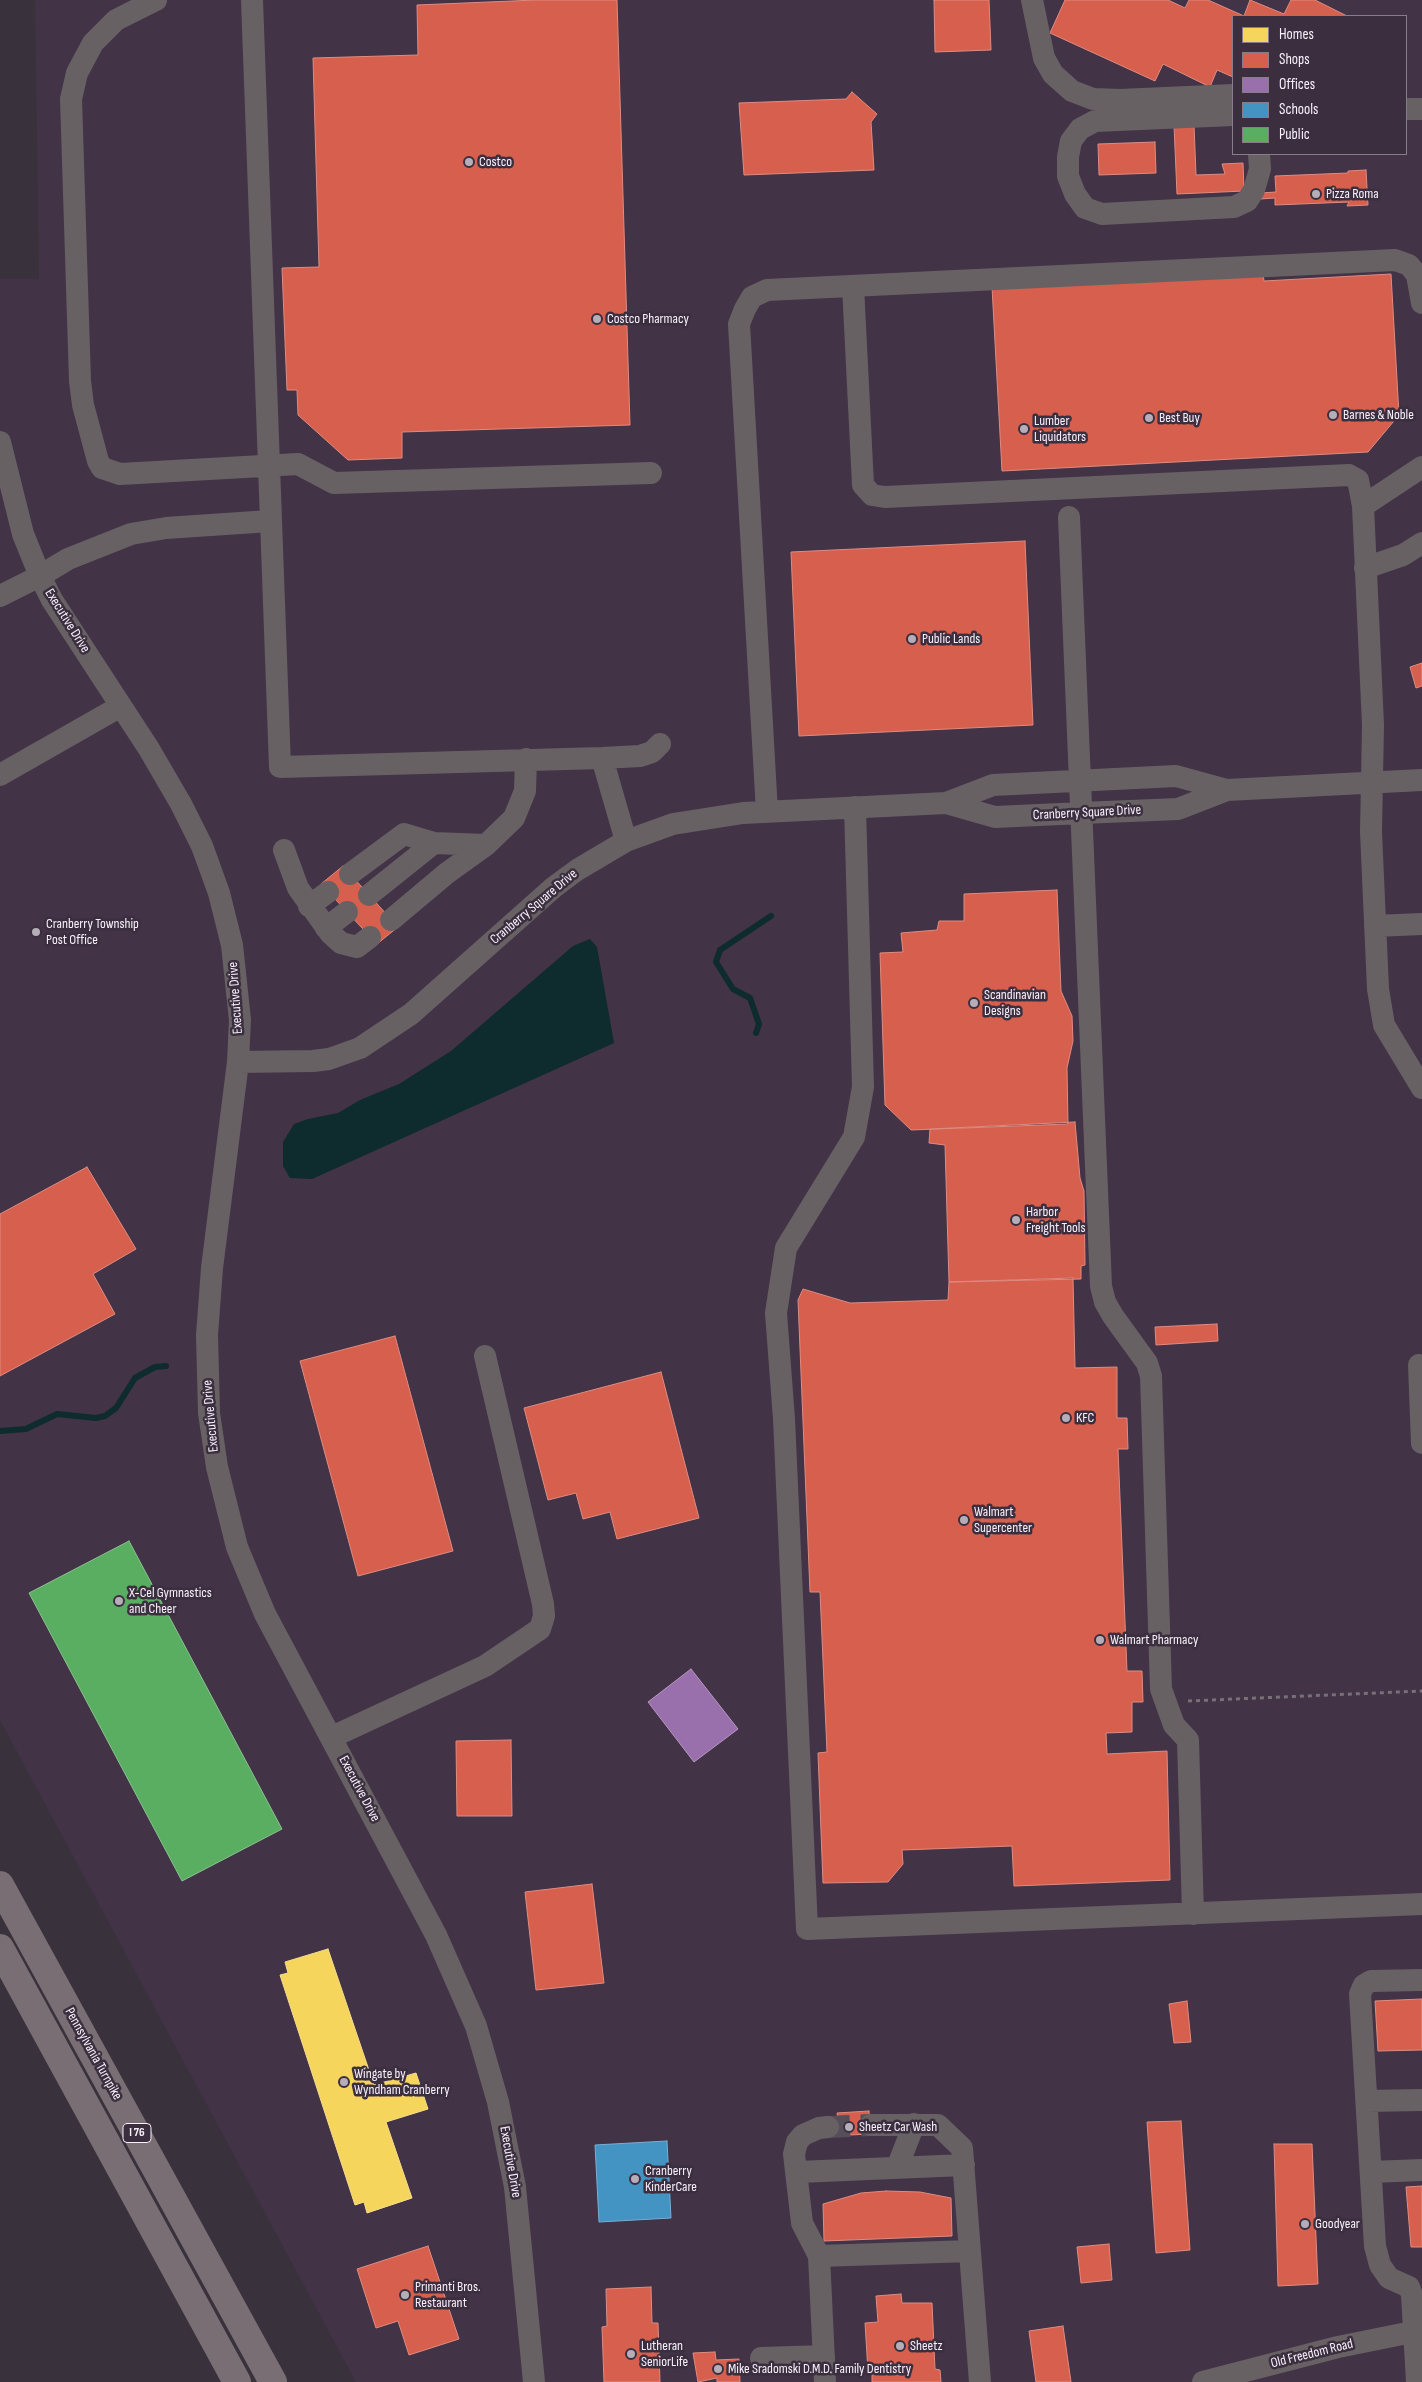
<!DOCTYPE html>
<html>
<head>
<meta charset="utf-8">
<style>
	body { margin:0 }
	#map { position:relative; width:1422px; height:2382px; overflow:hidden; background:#39323c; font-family:"Sofia Sans Condensed",sans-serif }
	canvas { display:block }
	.legend { position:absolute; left:1232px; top:15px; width:175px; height:140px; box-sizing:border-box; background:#3b2f3f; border:1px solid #877c8a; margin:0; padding:6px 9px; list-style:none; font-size:15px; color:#f8f0fb }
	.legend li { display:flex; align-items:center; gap:10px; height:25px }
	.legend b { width:25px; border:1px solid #877c8a }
</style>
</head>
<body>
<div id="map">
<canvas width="1422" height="2382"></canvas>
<ul class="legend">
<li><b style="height:14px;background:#f6d55c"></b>Homes</li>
<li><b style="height:14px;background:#d6604d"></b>Shops</li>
<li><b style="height:14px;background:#9970ab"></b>Offices</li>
<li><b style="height:14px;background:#4393c3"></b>Schools</li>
<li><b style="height:14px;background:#5aae61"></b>Public</li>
</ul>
</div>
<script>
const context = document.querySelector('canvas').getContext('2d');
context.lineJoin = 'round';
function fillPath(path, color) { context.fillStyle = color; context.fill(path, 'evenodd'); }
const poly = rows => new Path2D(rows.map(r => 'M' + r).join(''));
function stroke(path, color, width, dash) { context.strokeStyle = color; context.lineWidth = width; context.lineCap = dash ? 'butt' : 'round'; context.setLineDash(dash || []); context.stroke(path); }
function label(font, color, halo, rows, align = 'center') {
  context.font = font + ' "Sofia Sans Condensed",sans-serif'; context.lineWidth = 5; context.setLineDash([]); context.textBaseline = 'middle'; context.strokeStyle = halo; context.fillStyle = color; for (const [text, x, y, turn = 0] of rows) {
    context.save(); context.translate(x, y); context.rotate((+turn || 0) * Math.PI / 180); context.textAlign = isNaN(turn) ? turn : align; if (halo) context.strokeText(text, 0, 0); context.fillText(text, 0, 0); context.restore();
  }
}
fillPath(poly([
	[35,0,1422,0,1422,2382,356,2382,0,1720,0,279,39,279],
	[1233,16,1406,16,1406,154,1233,154]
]), '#423347');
fillPath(poly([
	[590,939,597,947,614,1043,312,1179,290,1178,283,1166,283,1142,294,1124,308,1119,338,1113,360,1100,399,1084,451,1051,573,946]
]), '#0e2b2e');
const homes = poly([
	[328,1949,374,2085,416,2073,428,2109,386,2122,412,2198,367,2213,364,2202,355,2205,280,1975,288,1973,285,1962,328,1949]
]);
fillPath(homes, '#f6d55c');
stroke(homes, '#f7dd8c', 1);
const shops = poly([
	[536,0,617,0,630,425,402,432,402,458,348,460,298,415,297,390,287,390,282,268,319,267,313,58,418,55,417,5,536,0],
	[934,0,989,0,991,50,935,52,934,0],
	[1065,0,1168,0,1185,8,1189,0,1208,0,1244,16,1250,0,1284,14,1291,0,1315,0,1347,16,1233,16,1233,77,1217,70,1210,87,1163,64,1155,81,1050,33,1065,0],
	[852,92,877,114,871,122,874,170,744,175,739,103,846,99,852,92],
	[1174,125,1194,125,1196,175,1225,174,1222,164,1243,163,1244,191,1177,194,1174,125],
	[1155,142,1156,173,1099,175,1098,144,1155,142],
	[1366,170,1368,205,1347,206,1349,202,1275,205,1275,198,1260,199,1260,193,1276,192,1275,176,1348,173,1348,171,1366,170],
	[1263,273,1264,281,1391,274,1399,415,1368,452,1002,471,992,287,1263,273],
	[1025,541,1033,725,799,736,791,552,1025,541],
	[1422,663,1422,686,1416,688,1410,667,1422,663],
	[343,866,398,927,377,944,321,884,343,866],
	[1057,890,1061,991,1072,1016,1073,1041,1067,1068,1068,1124,911,1130,885,1105,880,953,903,952,901,933,937,930,939,921,964,921,964,894,1057,890],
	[1075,1122,1080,1178,1084,1191,1085,1265,1081,1266,1081,1279,949,1282,945,1145,929,1143,930,1129,1075,1122],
	[87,1167,136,1249,93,1274,115,1314,0,1376,0,1214,87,1167],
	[1073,1278,1075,1368,1117,1367,1117,1418,1127,1418,1128,1449,1118,1449,1127,1671,1142,1671,1143,1702,1132,1702,1132,1732,1106,1733,1107,1754,1167,1751,1170,1880,1014,1886,1012,1846,902,1850,903,1864,888,1882,823,1883,818,1753,827,1752,820,1592,810,1592,798,1300,803,1289,850,1303,948,1300,949,1282,1073,1278],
	[1217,1324,1218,1341,1156,1345,1155,1327,1217,1324],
	[395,1336,453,1551,358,1576,300,1361,395,1336],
	[661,1372,699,1518,617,1539,610,1512,583,1519,576,1493,548,1500,524,1408,661,1372],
	[511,1740,512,1816,457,1816,456,1741,511,1740],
	[592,1884,604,1983,536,1990,525,1892,592,1884],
	[1422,1999,1422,2050,1378,2051,1375,2001,1422,1999],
	[1187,2001,1191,2042,1174,2043,1169,2004,1187,2001],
	[869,2111,870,2134,830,2136,829,2120,838,2120,837,2113,869,2111],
	[1181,2121,1190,2250,1156,2253,1147,2122,1181,2121],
	[1274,2144,1312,2144,1318,2284,1278,2286,1274,2144],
	[1422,2186,1422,2247,1411,2247,1406,2187,1422,2186],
	[886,2191,920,2192,951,2198,952,2236,824,2241,823,2204,861,2193,886,2191],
	[1109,2244,1112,2280,1081,2283,1077,2247,1109,2244],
	[428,2246,459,2339,409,2355,398,2321,376,2328,357,2269,428,2246],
	[651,2287,652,2323,658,2323,660,2382,604,2382,602,2327,607,2326,606,2289,651,2287],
	[901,2294,902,2303,932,2303,935,2369,940,2370,941,2382,872,2382,872,2370,868,2371,865,2323,878,2322,876,2296,901,2294],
	[1063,2326,1071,2382,1036,2382,1029,2331,1063,2326],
	[715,2352,716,2360,739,2359,740,2382,717,2382,717,2378,698,2382,693,2353,715,2352]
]);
fillPath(shops, '#d6604d');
stroke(shops, '#e08b81', 1);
const offices = poly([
	[691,1669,738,1729,694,1762,648,1702,691,1669]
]);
fillPath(offices, '#9970ab');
stroke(offices, '#b696c3', 1);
const schools = poly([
	[667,2141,671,2218,599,2222,595,2145,667,2141]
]);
fillPath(schools, '#4393c3');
stroke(schools, '#79afd4', 1);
const public = poly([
	[129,1541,282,1829,182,1881,29,1593,129,1541]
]);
fillPath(public, '#5aae61');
stroke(public, '#89c28f', 1);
stroke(poly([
	[756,1033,759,1024,750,998,733,989,716,962,720,950,771,916],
	[0,1431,26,1429,57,1414,96,1418,105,1416,116,1408,135,1378,155,1367,166,1366]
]), '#0e2b2e', 6);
stroke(poly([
	[828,2127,871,2125]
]), '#564e59', 22, [22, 11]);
stroke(poly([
	[1188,1701,1422,1691]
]), '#777175', 3, [4, 4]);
stroke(poly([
	[156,0,116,20,93,43,77,73,71,99,80,381,83,405,98,461,102,468,120,474,298,464,334,483,651,473],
	[252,0,280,767,602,758,640,756,652,752,660,744],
	[1032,0,1044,58,1053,74,1072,91,1093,99,1120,100,1233,95],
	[1406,109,1422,109],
	[1233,115,1095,121,1080,129,1071,141,1068,157,1068,176,1075,194,1085,208,1102,214,1234,207,1247,201,1254,190,1260,169,1259,154],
	[853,286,863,485,872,495,885,497,1349,475,1358,480,1363,506,1373,725,1371,832,1378,989,1384,1025,1422,1088],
	[0,442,23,534,40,576,52,600,149,749,181,804,202,846,219,893,232,945,240,1020,238,1062,212,1268,207,1335,209,1413,217,1467,237,1547,265,1614,436,1935,476,2026,498,2102,515,2187,534,2382],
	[1363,506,1422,467],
	[1069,517,1101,1286,1105,1302,1113,1316,1147,1363,1151,1376,1161,1689,1174,1725,1188,1740,1193,1914],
	[1365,568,1403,555,1422,543],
	[0,596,40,576,68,559,131,534,166,528,270,521],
	[602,758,626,841],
	[0,775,121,706],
	[946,803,995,817,1082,813,1178,809,1227,790],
	[855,807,863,1087,854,1137,786,1248,776,1313,784,1419,807,1929,1422,1904],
	[767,812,739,324,745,309,752,297,767,290,1395,260,1409,265,1417,275,1422,303],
	[284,850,298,888,330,933,341,943,357,947,370,937],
	[350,874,404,834,434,843,486,845],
	[369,895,434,843],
	[309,906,328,892],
	[391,920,447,873,486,845,514,818,525,791,526,759],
	[1375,926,1422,924],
	[326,928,347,912],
	[238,1062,313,1061,329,1059,360,1048,411,1014,554,887,577,870,626,841,673,824,743,813,946,803,993,785,1176,776,1227,790,1422,780],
	[1419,1365,1422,1443],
	[332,1737,485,1666,540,1629,544,1616,543,1604,485,1356],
	[1367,2101,1422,2100],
	[871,2125,938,2125,962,2148,980,2382],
	[897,2168,914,2124],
	[798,2172,964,2165],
	[1371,2172,1422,2170],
	[819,2256,970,2251],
	[761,2358,824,2356],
	[825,2382,819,2256,802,2223,794,2154,797,2142,803,2135,819,2128,828,2127],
	[1203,2382,1338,2347,1422,2330],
	[1417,2382,1412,2295,1409,2287,1389,2278,1380,2265,1375,2246,1360,1994,1364,1985,1371,1981,1422,1980]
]), '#686164', 22);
stroke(poly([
	[0,1885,273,2382],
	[0,1948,237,2382]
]), '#786e73', 28);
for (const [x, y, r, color] of [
	[469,162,5,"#b5aeb8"],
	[1316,194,5,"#b5aeb8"],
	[597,319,5,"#b5aeb8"],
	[1333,415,5,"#b5aeb8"],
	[1149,418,5,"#b5aeb8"],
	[1024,429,5,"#b5aeb8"],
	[912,639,5,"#b5aeb8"],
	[36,932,5,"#b5aeb8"],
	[974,1003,5,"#b5aeb8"],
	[1016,1220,5,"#b5aeb8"],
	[1066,1418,5,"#b5aeb8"],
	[964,1520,5,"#b5aeb8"],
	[119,1601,5,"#b5aeb8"],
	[1100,1640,5,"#b5aeb8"],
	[344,2082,5,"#b5aeb8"],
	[849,2127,5,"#b5aeb8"],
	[635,2179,5,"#b5aeb8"],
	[1305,2224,5,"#b5aeb8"],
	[405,2295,5,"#b5aeb8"],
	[900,2346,5,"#b5aeb8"],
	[631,2354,5,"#b5aeb8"],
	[718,2369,5,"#b5aeb8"]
]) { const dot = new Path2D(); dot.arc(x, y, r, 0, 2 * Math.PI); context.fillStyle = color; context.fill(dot); stroke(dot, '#3b2f3f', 2); }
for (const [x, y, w] of [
	[137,2133,28]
]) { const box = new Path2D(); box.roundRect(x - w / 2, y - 9.5, w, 19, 4); context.fillStyle = '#3b2f3f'; context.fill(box); stroke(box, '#f8f0fb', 1); }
label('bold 12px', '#f8f0fb', null, [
	["I 76",137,2133]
]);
label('14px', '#f8f0fb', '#3b2f3f', [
	["Costco",479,162],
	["Pizza Roma",1326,194],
	["Costco Pharmacy",607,319],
	["Barnes & Noble",1343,415],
	["Best Buy",1159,418],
	["Lumber",1034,421],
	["Liquidators",1034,437],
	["Public Lands",922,639],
	["Cranberry Township",46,924],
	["Post Office",46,940],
	["Scandinavian",984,995],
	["Designs",984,1011],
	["Harbor",1026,1212],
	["Freight Tools",1026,1228],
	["KFC",1076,1418],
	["Walmart",974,1512],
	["Supercenter",974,1528],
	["X-Cel Gymnastics",129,1593],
	["and Cheer",129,1609],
	["Walmart Pharmacy",1110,1640],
	["Wingate by",354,2074],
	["Wyndham Cranberry",354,2090],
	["Sheetz Car Wash",859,2127],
	["Cranberry",645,2171],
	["KinderCare",645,2187],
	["Goodyear",1315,2224],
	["Primanti Bros.",415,2287],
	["Restaurant",415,2303],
	["Lutheran",641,2346],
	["SeniorLife",641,2362],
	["Sheetz",910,2346],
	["Mike Sradomski D.M.D. Family Dentistry",728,2369]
], 'left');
label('14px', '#f8f0fb', '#3b2f3f', [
	["Executive Drive",67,621,58],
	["Cranberry Square Drive",1087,813,-3],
	["Cranberry Square Drive",534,907,-40],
	["Executive Drive",236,998,-94],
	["Executive Drive",211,1416,-95],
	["Executive Drive",359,1789,62],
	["Pennsylvania Turnpike",93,2054,61],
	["Executive Drive",510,2162,80],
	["Old Freedom Road",1312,2354,-14]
]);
</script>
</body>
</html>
